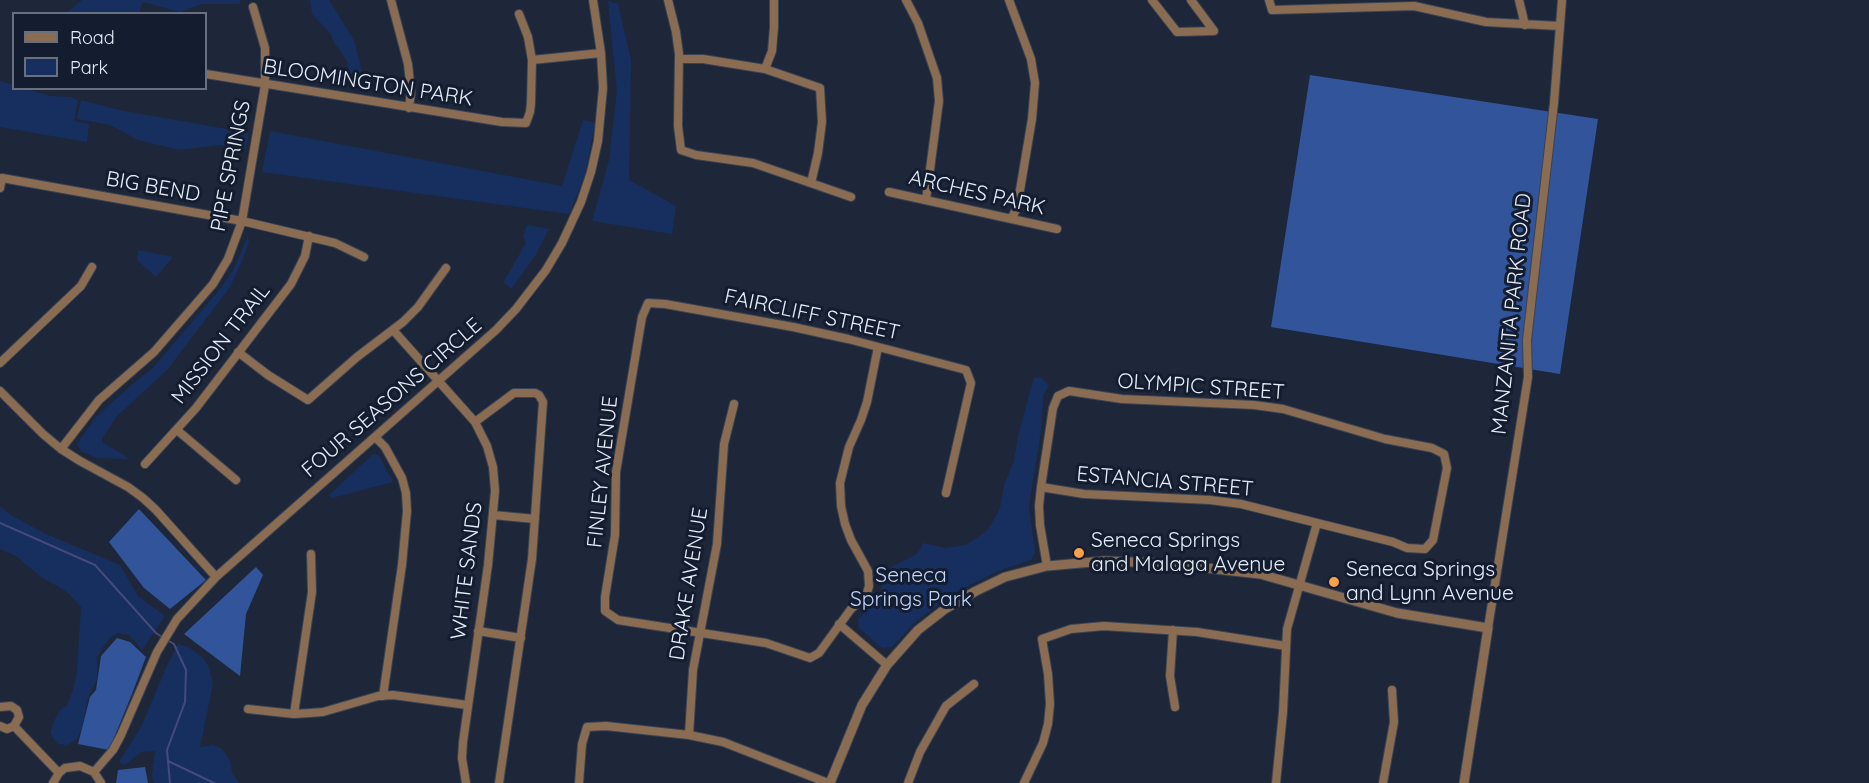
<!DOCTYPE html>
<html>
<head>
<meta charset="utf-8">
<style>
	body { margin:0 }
	#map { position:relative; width:1869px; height:783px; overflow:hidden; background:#1d2739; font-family:Quicksand,sans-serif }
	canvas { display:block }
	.legend { position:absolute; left:12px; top:12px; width:195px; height:78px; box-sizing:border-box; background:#141d2f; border:2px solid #687080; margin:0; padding:8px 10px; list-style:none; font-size:18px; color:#e6edf9 }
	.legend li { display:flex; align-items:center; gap:12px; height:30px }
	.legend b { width:30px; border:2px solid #687080 }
</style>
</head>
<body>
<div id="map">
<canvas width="1869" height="783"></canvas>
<ul class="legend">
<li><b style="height:8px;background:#8a6c52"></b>Road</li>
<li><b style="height:16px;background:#172f5e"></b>Park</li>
</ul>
</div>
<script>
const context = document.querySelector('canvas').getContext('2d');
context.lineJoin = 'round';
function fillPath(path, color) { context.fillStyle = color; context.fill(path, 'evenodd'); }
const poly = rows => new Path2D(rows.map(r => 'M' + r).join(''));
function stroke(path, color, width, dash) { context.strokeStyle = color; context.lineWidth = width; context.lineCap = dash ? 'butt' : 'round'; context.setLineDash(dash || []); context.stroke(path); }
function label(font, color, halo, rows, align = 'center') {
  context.font = font + ' Quicksand,sans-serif'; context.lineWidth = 6; context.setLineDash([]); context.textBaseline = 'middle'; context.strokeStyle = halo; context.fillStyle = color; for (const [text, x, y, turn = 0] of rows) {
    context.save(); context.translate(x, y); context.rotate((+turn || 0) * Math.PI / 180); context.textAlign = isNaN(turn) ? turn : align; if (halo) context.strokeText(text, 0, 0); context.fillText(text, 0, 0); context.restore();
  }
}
fillPath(poly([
	[82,0,241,0,239,4,202,4,180,12,143,2,139,13,66,13],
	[310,0,329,0,354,40,364,80,349,78,347,61,334,42,330,33,312,14],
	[608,1,618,4,631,60,629,180,676,206,672,234,592,221,609,160,617,91],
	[0,81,13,85,14,88,26,89,51,96,71,97,78,100,74,121,89,124,87,142,0,127],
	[81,100,119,110,249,133,245,149,221,145,179,150,138,140,110,125,77,119],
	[583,120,595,123,585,175,569,214,262,172,270,131,562,186],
	[527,225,549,229,535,256,512,288,503,283,526,243,523,237],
	[248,236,249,241,243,259,230,287,168,369,116,417,102,439,102,442,130,459,97,458,81,451,77,444,96,417,131,385,152,369,220,289,232,272],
	[138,250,173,257,156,277,137,260],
	[1034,377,1042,378,1049,386,1043,396,1042,424,1029,506,1035,552,1031,560,1000,570,954,593,915,622,892,647,882,648,859,628,858,619,880,596,883,582,880,573,917,554,923,543,945,548,966,545,984,533,991,525,1000,508,1004,485,1014,461,1018,436],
	[373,454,379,455,393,482,332,498,329,495],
	[0,506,9,514,46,534,120,565,138,596,165,616,142,650,129,635,119,633,111,637,103,647,97,657,97,679,88,697,82,728,76,740,67,745,58,744,50,734,54,721,60,710,67,705,73,690,77,672,81,607,66,591,41,577,16,556,0,549],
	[178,644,190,648,203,658,209,667,213,684,200,747,213,745,222,749,230,760,232,773,239,783,154,783,152,775,155,751,141,752,125,765,119,762,141,727,166,668]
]), '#172f5e');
fillPath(poly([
	[1310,75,1598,119,1560,374,1271,327],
	[139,509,206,580,170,609,144,588,109,542],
	[256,567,263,575,246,614,240,676,184,634],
	[117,638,130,642,146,657,132,694,109,750,78,744,90,697,96,690,101,656],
	[145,767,148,783,116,783,118,770]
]), '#31549a');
stroke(poly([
	[0,523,95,565,156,633,162,637],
	[167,640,174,644,186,670,185,702,167,750,170,783],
	[168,761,214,783]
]), '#454a7c', 2);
const minor = poly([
	[391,0,408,64,411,92,409,108],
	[668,0,676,32,679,54,678,126,681,150,696,155,753,163,851,197],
	[906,0,918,23,937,78,939,101,926,200],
	[1009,0,1031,59,1035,83,1032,119,1017,208,1011,219],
	[1152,0,1177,32,1214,31,1191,0],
	[1269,0,1272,10,1414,6,1486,22,1559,26],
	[1519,0,1525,25],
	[679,59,703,59,765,69,820,88,822,122,818,153,811,183],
	[532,60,601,53],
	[765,69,772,51,774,27,774,0],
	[206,74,502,122,526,123,530,112,531,103,532,60,528,37,519,14],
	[0,188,2,178,242,221,335,243,364,257],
	[889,192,1057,229],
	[393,330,475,422,487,446,493,467,495,491,488,565,463,742,462,758,466,783],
	[878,347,867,402,861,420,849,447,840,483,841,506,845,524,851,540,868,571,869,586,866,596,851,609,819,653,810,658,766,643,618,620,605,611,605,597,615,535,616,472,642,317,648,303,665,304,793,327,848,339,966,370,971,383,946,493],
	[238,352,268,375,308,400,357,357,403,322,418,307,446,268],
	[0,363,81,286,92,267],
	[0,391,43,434,61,449,80,461,128,487,143,498,156,510,216,577],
	[475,422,514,393,535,393,539,395,543,402,532,559,499,783],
	[177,430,236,480],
	[375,437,385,447,402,478,406,493,407,511,402,565,383,696],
	[61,449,99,400,154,352,213,284,228,259,242,221,265,85,265,48,253,7],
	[145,464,196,408,291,284,305,256,309,236],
	[1041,487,1084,494,1210,500,1241,504,1393,542,1407,548,1425,549,1433,540,1447,468,1444,454,1432,448,1385,439,1283,409,1254,405,1122,399,1069,391,1058,396,1053,408,1041,487,1039,506,1040,525,1047,566],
	[493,515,535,519],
	[839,624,887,665],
	[1488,628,1528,377,1527,340,1554,103,1562,0],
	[1173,630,1170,676,1175,707],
	[478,631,521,638],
	[0,707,11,706,17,710,19,717,14,726,7,729,0,726],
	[248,709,294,714,310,713,323,712,378,696,393,695,467,705],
	[294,714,312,592,311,554],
	[14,726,59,773],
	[689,735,693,670,717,544,724,444,734,404],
	[94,772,113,750,121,735,157,652,177,619,216,577,496,330,516,309,546,270,562,243,581,202,591,172,598,141,603,88,601,53,593,0],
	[53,783,59,773,65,768,80,766,94,772,101,783],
	[579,783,582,744,587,727,606,726,689,735,723,742,828,783],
	[908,783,920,752,946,706,974,684],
	[1024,783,1043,743,1048,724,1050,704,1048,674,1042,639,1071,629,1104,626,1197,632,1286,646],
	[1276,783,1283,712,1287,629,1317,523],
	[1383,783,1394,722,1392,690]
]);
const tertiary = poly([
	[830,783,862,705,887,665,918,630,945,609,976,591,1005,577,1047,566,1104,561,1161,563,1260,574,1397,613,1488,628,1464,783]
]);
stroke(minor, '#394354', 10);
stroke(tertiary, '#394354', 11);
stroke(minor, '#8a6c52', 8);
stroke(tertiary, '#8a6c52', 9);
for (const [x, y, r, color] of [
	[1079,553,6,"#f9a04c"],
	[1334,582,6,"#f9a04c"]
]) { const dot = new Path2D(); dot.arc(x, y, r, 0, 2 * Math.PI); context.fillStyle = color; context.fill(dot); stroke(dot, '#141d2f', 2); }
label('21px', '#e6edf9', '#141d2f', [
	["BLOOMINGTON PARK",368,83,9],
	["PIPE SPRINGS",231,166,-79],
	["BIG BEND",153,187,10],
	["ARCHES PARK",977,193,13],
	["MANZANITA PARK ROAD",1512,314,-84],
	["FAIRCLIFF STREET",812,315,12],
	["MISSION TRAIL",221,344,-52],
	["OLYMPIC STREET",1201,387,4],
	["FOUR SEASONS CIRCLE",392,398,-41],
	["FINLEY AVENUE",603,472,-84],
	["ESTANCIA STREET",1165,482,5],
	["WHITE SANDS",467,571,-83],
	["DRAKE AVENUE",689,584,-81]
]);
label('21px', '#e6edf9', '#141d2f', [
	["Seneca Springs",1091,541],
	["and Malaga Avenue",1091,565],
	["Seneca Springs",1346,570],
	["and Lynn Avenue",1346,594]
], 'left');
label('21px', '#c0d5fd', '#141d2f', [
	["Seneca",911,576],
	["Springs Park",911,600]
]);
</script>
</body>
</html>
